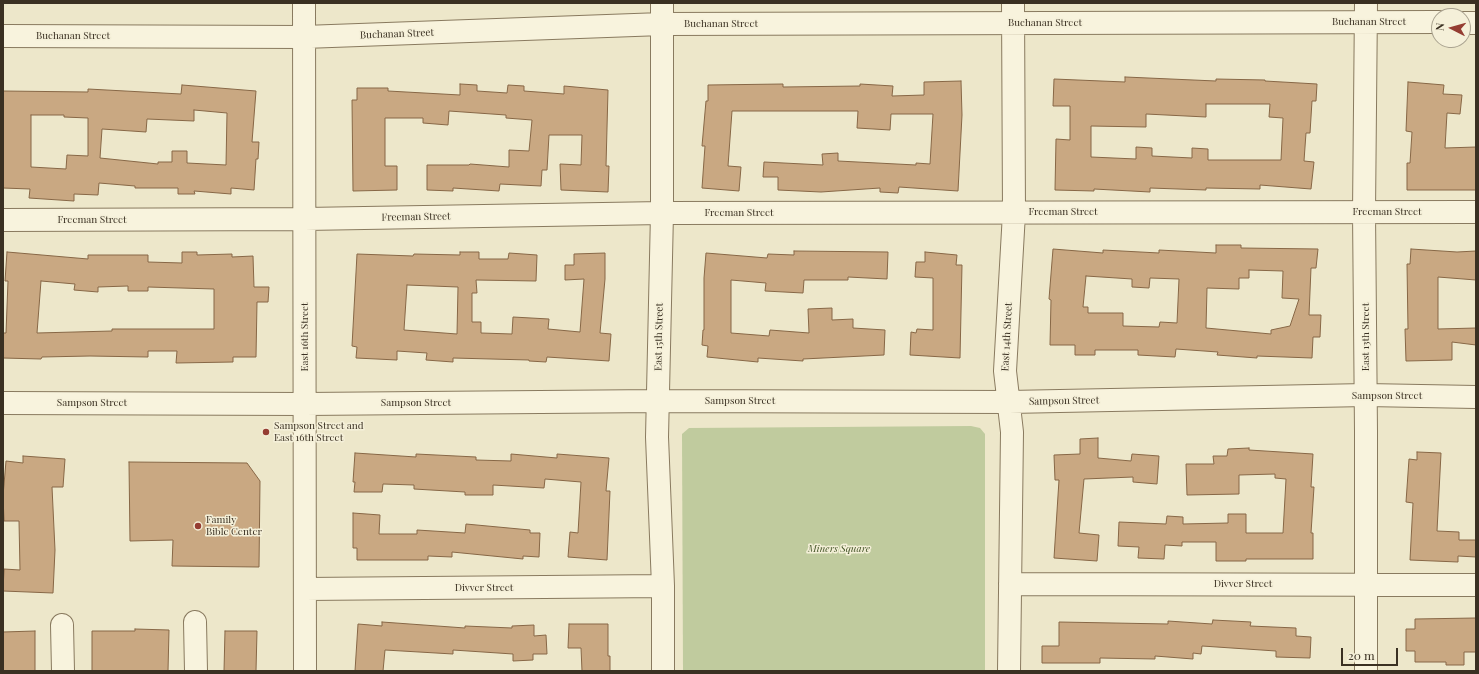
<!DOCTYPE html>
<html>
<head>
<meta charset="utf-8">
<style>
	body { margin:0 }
	#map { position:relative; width:1479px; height:674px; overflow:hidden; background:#ede7ca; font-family:"Playfair Display",serif }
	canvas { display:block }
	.frame { position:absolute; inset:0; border:4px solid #3a3022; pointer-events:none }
	.north { position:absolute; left:1431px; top:8px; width:40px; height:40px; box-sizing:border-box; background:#f5f0d9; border:1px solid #aaa390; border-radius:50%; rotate:276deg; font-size:11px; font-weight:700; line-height:16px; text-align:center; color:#3a3022 }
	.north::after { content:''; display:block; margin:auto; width:14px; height:18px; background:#953d32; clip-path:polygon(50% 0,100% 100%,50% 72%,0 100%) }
	.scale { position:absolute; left:1341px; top:648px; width:57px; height:18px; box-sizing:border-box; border:2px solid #3a3022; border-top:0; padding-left:5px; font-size:12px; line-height:14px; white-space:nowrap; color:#3a3022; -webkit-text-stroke:3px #f5f0d9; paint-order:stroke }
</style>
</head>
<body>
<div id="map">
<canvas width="1479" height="674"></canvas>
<div class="frame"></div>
<div class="north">N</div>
<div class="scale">20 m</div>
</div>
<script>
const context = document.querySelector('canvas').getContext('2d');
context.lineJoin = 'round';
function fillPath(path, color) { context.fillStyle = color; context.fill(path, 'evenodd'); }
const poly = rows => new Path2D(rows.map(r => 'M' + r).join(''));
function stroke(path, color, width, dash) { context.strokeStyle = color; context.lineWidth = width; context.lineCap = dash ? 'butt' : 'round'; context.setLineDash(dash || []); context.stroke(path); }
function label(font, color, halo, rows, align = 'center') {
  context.font = font + ' "Playfair Display",serif'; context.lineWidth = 3; context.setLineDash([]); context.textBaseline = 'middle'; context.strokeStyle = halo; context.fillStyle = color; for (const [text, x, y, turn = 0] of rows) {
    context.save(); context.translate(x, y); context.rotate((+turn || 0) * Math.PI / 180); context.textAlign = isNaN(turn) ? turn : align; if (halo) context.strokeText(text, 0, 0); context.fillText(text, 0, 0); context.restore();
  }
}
fillPath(poly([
	[971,426,980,428,985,434,985,671,683,671,682,434,689,428]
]), '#c0cb9e');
const building = poly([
	[1125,77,1216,81,1216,79,1265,80,1265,81,1317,84,1316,101,1312,101,1310,133,1306,133,1304,161,1314,162,1311,189,1260,185,1260,189,1206,188,1206,190,1150,188,1150,192,1094,189,1094,191,1055,190,1056,139,1070,140,1070,106,1053,106,1054,79,1125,82,1125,77],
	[1206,104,1270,104,1269,117,1283,118,1281,160,1208,160,1208,149,1192,148,1192,158,1152,156,1152,148,1136,147,1136,159,1091,157,1091,126,1146,127,1146,114,1206,117,1206,104],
	[961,81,962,115,958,191,899,187,898,193,880,192,880,188,821,192,778,190,778,177,763,177,764,162,823,165,822,154,838,153,838,161,916,165,916,163,930,164,933,114,891,114,890,130,857,128,858,111,732,111,728,166,741,167,739,191,702,188,705,146,702,146,706,101,708,101,708,85,783,84,783,87,860,86,860,84,893,86,892,96,924,95,924,82,961,81],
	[1408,82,1444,85,1443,94,1462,95,1460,114,1447,113,1445,148,1476,147,1476,190,1407,190,1407,163,1410,163,1412,132,1406,131,1408,82],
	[460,84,477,85,477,91,507,93,508,85,524,86,524,91,564,94,564,86,608,90,606,166,609,166,608,192,561,190,560,164,581,165,582,135,549,135,547,170,542,170,541,186,500,184,499,191,453,188,453,191,427,190,427,165,469,165,470,164,509,167,509,150,529,151,532,120,506,118,506,115,449,111,448,125,423,123,423,118,385,118,385,166,397,166,397,190,353,191,352,100,357,100,357,88,388,88,388,91,460,95,460,84],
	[182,85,256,91,252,142,259,142,258,159,256,159,254,190,231,188,231,194,194,191,195,194,178,194,178,188,135,188,135,186,99,183,98,195,74,194,74,201,29,198,30,189,3,188,3,91,88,92,88,89,181,94,182,85],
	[194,110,227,113,226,165,187,163,187,151,172,151,172,162,158,162,158,164,100,158,102,129,146,132,147,119,194,121,194,110],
	[31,115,64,115,64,117,88,118,88,156,67,155,66,169,31,167,31,115],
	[1216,245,1241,245,1241,248,1318,249,1316,268,1311,268,1309,315,1321,315,1320,337,1313,337,1312,358,1257,356,1257,358,1217,355,1218,352,1176,349,1175,357,1138,355,1138,350,1095,350,1095,355,1075,355,1075,345,1050,345,1051,300,1049,299,1053,249,1103,253,1103,250,1159,253,1159,250,1216,253,1216,245],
	[1249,270,1283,271,1282,298,1299,299,1290,326,1271,330,1271,334,1206,328,1207,288,1239,289,1239,278,1249,278,1249,270],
	[1086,276,1132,279,1132,287,1149,288,1150,278,1179,279,1177,323,1160,322,1159,327,1123,326,1123,313,1088,313,1088,307,1083,307,1086,276],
	[1411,249,1457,252,1476,251,1476,280,1438,277,1438,329,1476,328,1476,345,1452,342,1452,360,1406,361,1405,329,1408,329,1407,264,1410,264,1411,249],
	[794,251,888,252,887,279,848,277,848,280,804,280,803,293,765,291,766,283,731,280,731,333,769,336,770,330,809,333,808,309,832,308,832,320,853,319,853,328,885,330,884,355,803,359,803,361,758,358,758,362,707,357,708,346,702,345,703,330,704,330,704,278,706,253,767,258,768,254,794,255,794,251],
	[7,252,88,259,88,255,148,255,148,262,182,263,182,252,197,252,197,255,232,254,232,257,253,256,254,287,269,287,268,302,257,302,256,357,233,357,233,362,176,363,177,351,148,351,148,357,90,356,42,357,41,359,3,358,3,333,6,333,8,281,5,281,7,252],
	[41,281,75,284,74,290,98,292,98,287,128,286,128,291,148,291,148,287,214,289,214,329,112,329,112,331,37,333,41,281],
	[460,252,479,252,479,259,508,259,509,253,537,255,536,281,476,280,477,293,472,293,472,322,481,322,481,333,512,334,513,317,549,319,548,329,580,332,584,279,565,280,565,265,574,265,574,254,605,253,605,279,600,333,611,334,609,361,547,357,546,362,529,361,529,360,453,358,453,362,426,360,427,353,397,351,397,360,356,358,357,347,352,346,357,254,413,256,414,254,460,255,460,252],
	[407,285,458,287,457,334,404,330,407,285],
	[925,252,957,255,956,265,962,265,960,358,910,355,911,332,916,333,917,329,933,330,933,278,915,277,916,262,925,262,925,252],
	[1098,438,1098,458,1131,461,1132,454,1159,456,1157,484,1133,482,1133,477,1084,479,1079,533,1099,535,1097,561,1054,558,1059,480,1055,480,1054,455,1080,454,1080,439,1098,438],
	[1249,448,1249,450,1313,454,1311,487,1314,487,1311,533,1313,533,1313,559,1246,559,1246,561,1216,561,1216,542,1182,542,1182,546,1165,545,1164,559,1138,558,1139,547,1118,546,1119,522,1166,524,1167,516,1183,517,1183,524,1228,523,1228,514,1246,514,1246,533,1283,533,1286,479,1275,478,1275,474,1239,475,1239,494,1187,495,1186,464,1214,464,1213,456,1227,456,1228,449,1249,448],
	[1417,452,1441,453,1437,531,1459,532,1459,540,1476,540,1476,557,1458,556,1458,562,1410,560,1413,503,1406,502,1409,459,1417,460,1417,452],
	[355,453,416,457,416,454,476,457,476,460,511,461,511,454,557,458,557,454,609,458,606,491,610,491,607,560,568,557,570,532,578,533,581,482,545,479,544,488,493,485,493,495,465,495,465,492,414,489,414,485,383,484,382,492,354,492,355,482,353,482,355,453],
	[23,456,65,459,63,487,52,487,55,550,53,593,3,591,4,569,20,570,19,521,4,521,3,496,6,461,23,463,23,456],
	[129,462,247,463,260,481,259,567,172,566,173,540,130,541,129,462],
	[353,513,380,515,379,534,417,534,417,530,465,533,466,524,530,530,530,533,540,533,539,557,523,556,523,559,452,552,452,557,428,556,428,560,357,560,357,548,353,548,353,513],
	[1476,618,1476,652,1464,652,1464,665,1446,665,1446,662,1415,662,1415,651,1406,651,1406,629,1415,629,1415,619,1476,618],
	[1213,620,1251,622,1250,626,1296,628,1296,636,1311,637,1310,658,1276,657,1276,651,1202,646,1201,654,1193,653,1193,659,1155,656,1155,659,1100,658,1100,663,1042,663,1042,646,1059,646,1059,622,1168,624,1168,621,1212,624,1213,620],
	[382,622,465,628,465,626,512,628,512,626,534,625,534,636,546,635,547,654,533,654,533,660,513,661,513,654,453,650,453,654,385,650,383,671,355,671,358,624,382,626,382,622],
	[569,624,608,624,608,656,610,656,610,671,582,671,581,648,568,648,569,624],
	[135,629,169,630,168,671,92,671,92,631,135,631,135,629],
	[35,631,35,671,3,671,3,632,35,631],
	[225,631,257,631,256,671,224,671,225,631]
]);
fillPath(building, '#c9a882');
stroke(building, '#876746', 1);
const minor = poly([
	[304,3,305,671],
	[662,3,662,213,657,437,663,586,663,671],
	[1463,23,1476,23],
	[3,36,304,37,662,24,1439,22],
	[3,220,305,219,662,213,1476,212],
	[3,403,305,404,658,401,1009,402,1366,395,1476,397],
	[1010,584,1476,585],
	[305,589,663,586],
	[195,622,196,671],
	[62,625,63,671],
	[1009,671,1012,432,1005,371,1014,213,1013,3],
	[1366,671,1366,432,1364,212,1366,3]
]);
stroke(minor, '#897a5f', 24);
stroke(minor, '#f8f3dd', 22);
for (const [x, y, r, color] of [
	[266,432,4,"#953d32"],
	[198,526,4,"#953d32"]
]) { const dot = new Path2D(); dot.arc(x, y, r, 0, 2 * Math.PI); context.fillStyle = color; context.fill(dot); stroke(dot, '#f5f0d9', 1.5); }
label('10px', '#3a3022', '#f5f0d9', [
	["Buchanan Street",1369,22],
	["Buchanan Street",1045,23],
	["Buchanan Street",721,24],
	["Buchanan Street",397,34,-2],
	["Buchanan Street",73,36],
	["Freeman Street",1063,212],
	["Freeman Street",1387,212],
	["Freeman Street",739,213],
	["Freeman Street",416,217,-1],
	["Freeman Street",92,220],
	["East 16th Street",305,337,-90],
	["East 15th Street",659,337,-89],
	["East 14th Street",1007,337,-87],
	["East 13th Street",1366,337,-90],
	["Sampson Street",1387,396],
	["Sampson Street",740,401],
	["Sampson Street",1064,401,-1],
	["Sampson Street",92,403],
	["Sampson Street",416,403],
	["Divver Street",1243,584],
	["Divver Street",484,588]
]);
label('10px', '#3a3022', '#f5f0d9', [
	["Sampson Street and",274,426],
	["East 16th Street",274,438],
	["Family",206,520],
	["Bible Center",206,532]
], 'left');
label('italic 10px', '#455629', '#f5f0d9', [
	["Miners Square",839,549]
]);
</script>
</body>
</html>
